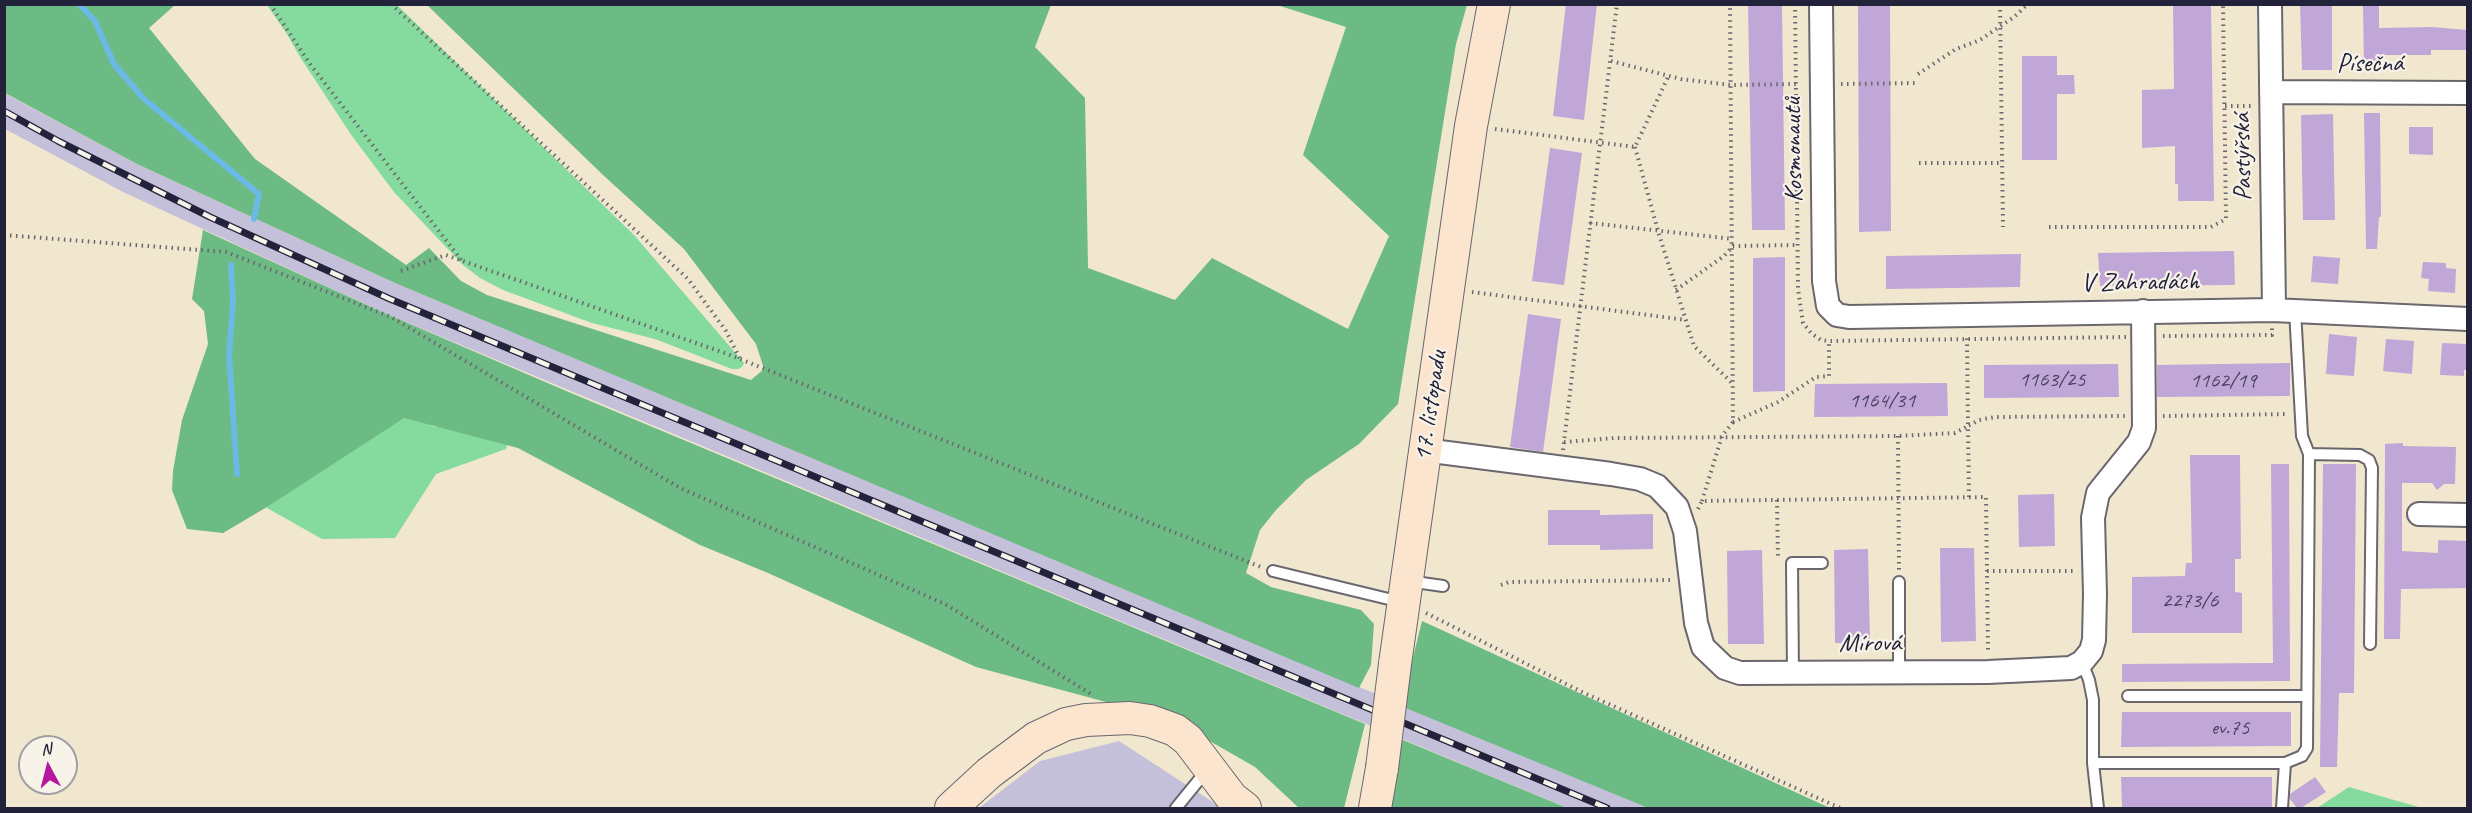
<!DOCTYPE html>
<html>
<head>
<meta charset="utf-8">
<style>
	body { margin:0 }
	#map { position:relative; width:2472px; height:813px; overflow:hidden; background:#f1e7cf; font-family:Caveat,sans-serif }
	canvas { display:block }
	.frame { position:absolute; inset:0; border:6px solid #22223b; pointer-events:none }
	.north { position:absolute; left:18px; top:735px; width:60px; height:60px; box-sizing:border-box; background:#f7f3e8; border:2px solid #a29fa3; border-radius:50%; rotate:353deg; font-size:16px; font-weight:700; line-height:24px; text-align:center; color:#22223b }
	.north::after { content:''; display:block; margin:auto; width:21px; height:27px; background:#b5179e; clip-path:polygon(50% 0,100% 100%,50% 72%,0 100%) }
</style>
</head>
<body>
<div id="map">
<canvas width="2472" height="813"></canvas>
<div class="frame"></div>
<div class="north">N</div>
</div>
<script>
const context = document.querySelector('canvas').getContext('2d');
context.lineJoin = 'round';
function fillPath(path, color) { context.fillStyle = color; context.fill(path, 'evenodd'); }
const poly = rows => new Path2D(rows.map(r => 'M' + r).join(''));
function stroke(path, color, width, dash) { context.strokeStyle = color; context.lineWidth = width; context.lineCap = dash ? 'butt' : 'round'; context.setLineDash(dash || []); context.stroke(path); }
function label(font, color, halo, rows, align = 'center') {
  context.font = font + ' Caveat,sans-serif'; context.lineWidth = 4.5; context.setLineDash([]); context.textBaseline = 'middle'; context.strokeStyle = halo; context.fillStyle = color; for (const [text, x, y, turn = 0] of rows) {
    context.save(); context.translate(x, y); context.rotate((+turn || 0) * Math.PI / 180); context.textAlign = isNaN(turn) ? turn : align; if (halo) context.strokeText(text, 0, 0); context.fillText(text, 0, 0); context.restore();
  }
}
fillPath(poly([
	[4,93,137,164,395,283,1648,808,1567,808,382,312,123,192,5,129],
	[1119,741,1222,808,979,808,1040,761]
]), '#c5c0da');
fillPath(poly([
	[267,5,397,5,634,235,744,363,742,367,738,369,732,369,655,339,592,323,503,290,480,278,463,265,394,192,352,136,300,57,287,34],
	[435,391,431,426,510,435,506,449,436,474,395,538,322,539,253,500],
	[2349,787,2422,808,2317,808]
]), '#85da9d');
fillPath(poly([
	[5,4,175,5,149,28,255,159,406,265,429,248,461,281,487,295,751,380,764,369,756,344,684,249,602,174,427,5,1051,5,1035,47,1085,98,1088,268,1175,300,1212,258,1348,329,1389,236,1303,155,1346,27,1277,5,1467,5,1456,44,1398,404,1359,444,1306,480,1276,510,1260,530,1246,573,1271,587,1361,610,1374,624,1371,665,1359,688,395,283,137,164,5,93],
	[203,230,382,312,571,393,1365,724,1344,808,1299,808,1255,767,1173,720,976,667,768,573,700,545,518,448,404,418,267,507,223,533,187,529,172,490,173,471,182,420,208,344,204,311,192,299],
	[1422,621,1830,808,1648,808,1401,706],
	[1403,740,1567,808,1388,808,1396,744]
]), '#6cba84');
stroke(poly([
	[79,4,95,21,114,64,143,98,259,194,254,219],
	[231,265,233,303,229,354,237,474]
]), '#6abae5', 6);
fillPath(poly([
	[1566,4,1597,4,1584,120,1553,116],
	[1748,4,1782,4,1785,230,1752,230],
	[1858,4,1890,4,1891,231,1859,232],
	[2173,4,2211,4,2214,201,2178,201,2178,184,2175,184,2175,146,2142,148,2142,90,2174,89],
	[2300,4,2332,4,2332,70,2302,70],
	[2363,4,2379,4,2379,28,2431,27,2468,30,2468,50,2431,50,2431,55,2380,55,2380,69,2364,70],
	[2022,56,2057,56,2057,75,2074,75,2075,94,2057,94,2057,160,2022,160],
	[2364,113,2380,113,2381,217,2379,217,2377,249,2366,249],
	[2333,114,2335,220,2303,220,2301,115],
	[2409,127,2433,127,2433,155,2409,154],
	[1550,148,1582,153,1564,285,1532,281],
	[2234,251,2235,285,2100,286,2098,253],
	[2021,254,2020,287,1886,289,1886,256],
	[2313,256,2340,258,2338,284,2311,282],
	[1785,257,1785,391,1753,392,1753,258],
	[2423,262,2446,263,2446,268,2456,269,2455,293,2428,291,2429,279,2421,278],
	[1528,314,1561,319,1543,452,1510,447],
	[2329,334,2357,337,2354,376,2326,374],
	[2386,339,2414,341,2412,374,2383,371],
	[2442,343,2466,344,2468,370,2464,370,2464,376,2440,375],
	[2290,363,2290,396,2157,397,2157,365],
	[2118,364,2119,397,1984,398,1984,365],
	[1947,383,1948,416,1814,417,1815,384],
	[2403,443,2403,446,2456,447,2455,484,2444,484,2437,490,2432,483,2402,483,2402,551,2438,553,2438,540,2468,541,2468,588,2401,589,2400,639,2384,639,2385,444],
	[2190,455,2240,455,2241,559,2235,559,2235,592,2242,593,2242,633,2132,633,2132,577,2185,576,2186,563,2192,563],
	[2271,464,2289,464,2290,681,2122,682,2122,664,2273,663],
	[2323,464,2356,464,2354,693,2339,693,2337,767,2320,767],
	[2054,494,2055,546,2019,547,2018,495],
	[1548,510,1600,510,1600,515,1653,514,1653,549,1600,550,1600,545,1548,545],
	[1940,548,1974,548,1976,641,1941,642],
	[1868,549,1870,643,1835,643,1834,550],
	[1762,550,1764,644,1728,644,1727,551],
	[2122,712,2291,712,2291,746,2121,747],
	[2121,777,2272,777,2272,808,2122,808],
	[2315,777,2326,792,2301,808,2297,808,2290,799,2290,794]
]), '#c1a6d8');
const lane = poly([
	[2309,454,2360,455,2369,460,2372,468,2370,644],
	[1273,571,1401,602],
	[1408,581,1443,586],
	[1899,582,1899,672],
	[2082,662,2089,680,2093,700,2093,763,2098,808],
	[1793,674,1792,563,1822,563],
	[2128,696,2307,696],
	[2093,763,2285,763,2302,756,2307,748,2309,454,2302,436,2295,310],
	[1176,808,1207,770],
	[2282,808,2285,763]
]);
const street = poly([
	[1821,4,1824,281,1828,306,1837,315,1849,317,2272,310,2468,319],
	[2270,4,2274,310],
	[2271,92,2468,93],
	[1424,450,1611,474,1640,479,1657,486,1677,507,1685,531,1696,623,1703,647,1725,668,1740,673,1988,672,2071,668,2082,662,2091,651,2094,640,2095,594,2093,518,2098,493,2139,442,2144,428,2143,311],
	[2419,514,2468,515]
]);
const secondary = poly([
	[1395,664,1471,126,1494,4],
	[951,808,989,773,1036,738,1066,724,1086,720,1130,718,1150,721,1175,730,1188,740,1232,798,1245,808],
	[1375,808,1382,768]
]);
stroke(lane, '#6a676f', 14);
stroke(street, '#6a676f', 26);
stroke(secondary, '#6a676f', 34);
stroke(poly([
	[270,4,310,64,462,261],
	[391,4,688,279,726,331,740,359],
	[1795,4,1798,289,1803,323,1811,333,1821,340,1829,341,2126,337],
	[2000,4,2003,227],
	[1611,61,1681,79,1730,85,1797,84],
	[1918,74,1956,49,1980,40,2014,17,2028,4],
	[1841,84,1918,83],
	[2225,106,2252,106],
	[1495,129,1635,147,1669,75],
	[1635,147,1658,231,1694,346,1733,384],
	[1919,163,2002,163],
	[1590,223,1733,239],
	[2049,227,2211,227,2226,219,2223,4],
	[4,235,226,252,391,317,680,488,945,604,1091,694],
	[401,271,446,255,730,355,1261,567],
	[1676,290,1724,256,1733,246,1798,245],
	[1472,292,1686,320],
	[2163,336,2272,335,2272,328],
	[2163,416,2287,414],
	[1733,422,1778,402,1816,377,1829,376,1829,341],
	[1898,436,1899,570],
	[1564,442,1615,438,1898,436,1955,433,1968,426,1967,338],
	[1563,450,1617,4],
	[1969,497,1968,426,1979,420,1995,417,2125,416],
	[1777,500,1778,560],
	[1702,501,1722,436,1733,422,1730,4],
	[1698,509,1702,501,1986,497,1988,653],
	[1987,571,2076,571],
	[1501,585,1509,582,1672,580],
	[1426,613,1582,692,1840,808]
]), '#6a676f', 4, [1.5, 4.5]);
stroke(lane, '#fff', 10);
stroke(street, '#fff', 22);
stroke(secondary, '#fbe5cf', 32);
const rail = poly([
	[4,111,58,141,210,217,390,299,1607,808]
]);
stroke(rail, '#22223b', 7);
stroke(rail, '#f7f3e8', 4.5, [14]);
const secondaryBridge = poly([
	[1382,768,1395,664]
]);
stroke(secondaryBridge, '#6a676f', 34, []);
stroke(secondaryBridge, '#fbe5cf', 32);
label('22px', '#4a4362', null, [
	["1163/25",2052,380],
	["1162/19",2223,381],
	["1164/31",1882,401],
	["2273/6",2190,601],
	["ev.75",2230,728]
]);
label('26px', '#22223b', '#f7f3e8', [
	["Písečná",2370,64],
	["Kosmonautů",1794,150,-91],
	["Pastýřská",2243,157,-91],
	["V Zahradách",2140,283,-1],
	["17. listopadu",1431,406,-82],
	["Mírová",1870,644,-1]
]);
</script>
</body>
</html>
